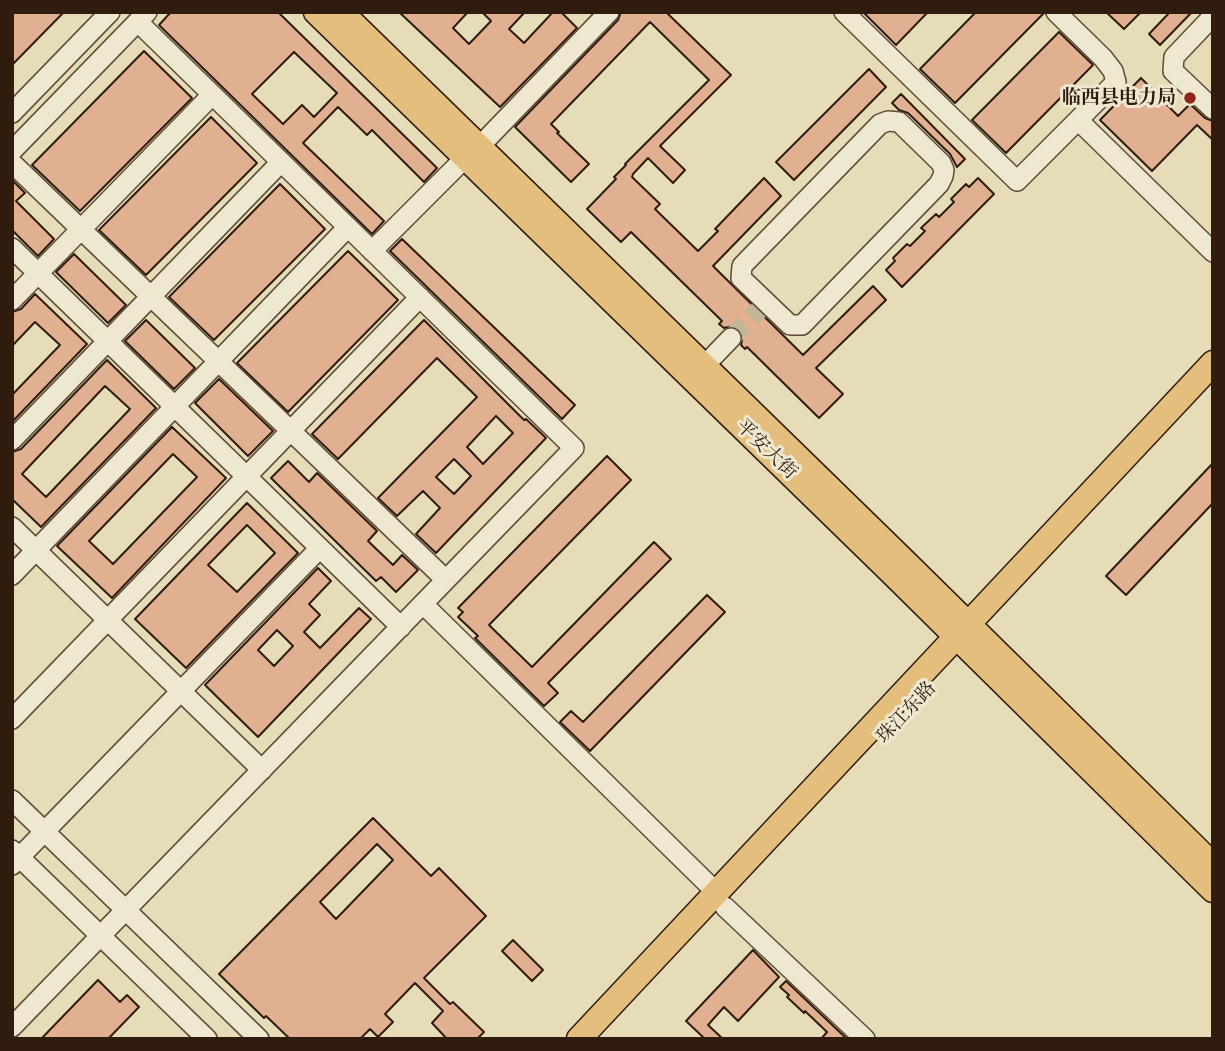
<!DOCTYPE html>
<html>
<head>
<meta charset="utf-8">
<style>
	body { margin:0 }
	#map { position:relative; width:1225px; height:1051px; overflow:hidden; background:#e6dcb8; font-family:Alegreya,serif }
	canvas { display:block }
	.frame { position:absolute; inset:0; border:14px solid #301c0f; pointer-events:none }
</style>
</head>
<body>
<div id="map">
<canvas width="1225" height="1051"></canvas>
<div class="frame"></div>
</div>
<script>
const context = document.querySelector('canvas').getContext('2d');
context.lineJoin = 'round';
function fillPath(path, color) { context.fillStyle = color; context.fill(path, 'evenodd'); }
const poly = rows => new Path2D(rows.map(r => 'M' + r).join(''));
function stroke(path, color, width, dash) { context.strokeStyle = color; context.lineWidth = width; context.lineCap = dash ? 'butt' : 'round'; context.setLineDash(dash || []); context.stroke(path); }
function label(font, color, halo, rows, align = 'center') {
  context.font = font + ' Alegreya,"Noto Serif SC",serif'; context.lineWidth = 6; context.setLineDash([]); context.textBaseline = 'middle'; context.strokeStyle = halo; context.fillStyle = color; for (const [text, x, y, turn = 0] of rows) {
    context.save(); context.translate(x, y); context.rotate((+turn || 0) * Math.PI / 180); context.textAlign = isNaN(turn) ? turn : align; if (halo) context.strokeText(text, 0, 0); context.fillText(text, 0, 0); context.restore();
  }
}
const building = poly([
	[12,12,64,12,12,65,12,12],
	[171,12,278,12,437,168,424,182,372,130,367,135,338,107,303,143,384,221,372,234,159,25,171,12],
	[294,52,337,93,314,117,302,105,283,124,252,94,294,52],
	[399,12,468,12,453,28,469,44,491,21,482,12,525,12,509,29,524,43,553,12,561,12,577,28,500,107,399,12],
	[621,12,666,12,731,75,660,146,685,170,673,183,648,158,633,174,632,177,660,204,655,209,698,251,718,231,715,229,764,178,781,196,713,266,803,355,873,286,886,300,816,368,843,394,819,418,747,347,745,349,741,345,743,335,739,329,733,326,724,328,719,324,722,321,631,232,621,242,587,209,616,179,614,177,626,165,625,164,709,80,650,22,551,124,559,132,557,133,589,164,571,182,515,127,618,20,621,12],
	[863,12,928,12,896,45,863,12],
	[976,12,1044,13,955,103,920,69,976,12],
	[1106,12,1141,12,1124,29,1106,12],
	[1170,12,1192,12,1160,45,1149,34,1170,12],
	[1059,32,1093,65,1006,153,972,120,1059,32],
	[144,51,192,98,80,211,32,165,144,51],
	[869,69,886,87,794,180,776,162,869,69],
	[1141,78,1178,116,1190,104,1205,118,1213,121,1213,140,1197,125,1152,171,1100,120,1141,78],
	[901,94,965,159,957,167,950,154,908,113,899,110,892,103,901,94],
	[211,117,257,163,146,275,99,230,211,117],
	[978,178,994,194,902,287,886,270,895,261,893,258,907,244,910,246,925,231,921,228,936,214,939,217,954,202,951,199,966,184,969,187,978,178],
	[12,180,25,193,16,201,54,239,38,256,12,230,12,180],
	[280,184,325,229,214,340,169,297,280,184],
	[402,239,575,405,562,419,390,251,402,239],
	[348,251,398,300,288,412,237,363,348,251],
	[74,254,126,305,108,323,56,272,74,254],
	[35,294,87,344,12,422,12,395,60,345,35,322,12,346,12,312,21,309,35,294],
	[146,320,195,368,174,389,125,341,146,320],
	[424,320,524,420,526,419,546,438,436,553,416,534,440,508,423,491,397,516,378,498,477,397,437,358,338,459,312,434,424,320],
	[496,416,513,433,483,464,467,447,496,416],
	[454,459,471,476,454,494,436,477,454,459],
	[107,360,156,408,41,527,12,499,12,452,21,449,107,360],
	[105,386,130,409,46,497,22,474,105,386],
	[219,379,273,431,248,456,195,403,219,379],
	[172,427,226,478,112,598,57,546,172,427],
	[173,454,197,477,113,564,89,541,173,454],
	[607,456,631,480,489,625,532,667,654,542,671,559,548,683,558,693,544,706,475,638,478,636,458,617,463,612,458,608,607,456],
	[288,461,309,482,317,473,377,531,368,541,393,565,402,555,418,570,396,592,381,577,376,581,271,478,288,461],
	[1213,463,1213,503,1126,595,1106,576,1213,463],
	[247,503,298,553,186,668,135,619,247,503],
	[247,525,275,553,237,592,208,565,247,525],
	[318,568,331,581,309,604,320,615,304,632,320,648,359,608,371,619,258,737,205,685,318,568],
	[277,630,293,646,274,666,258,650,277,630],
	[707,595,725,612,590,751,560,722,571,711,583,722,707,595],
	[373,818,431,876,439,868,486,916,424,978,450,1004,453,1002,484,1032,477,1039,447,1039,432,1023,443,1011,415,983,385,1014,393,1022,378,1037,370,1029,360,1039,290,1039,266,1016,264,1018,219,974,373,818],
	[377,844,393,860,336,919,320,902,377,844],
	[513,940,543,970,532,981,502,951,513,940],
	[753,950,779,977,738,1021,724,1007,708,1025,723,1039,705,1039,686,1021,753,950],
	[98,980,120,1002,127,995,139,1007,108,1039,41,1039,98,980],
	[786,981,847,1039,821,1039,827,1032,805,1011,804,1013,787,997,789,995,780,987,786,981]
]);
fillPath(building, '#e0b091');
stroke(building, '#301c0f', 2);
stroke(poly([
	[731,338,760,309]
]), '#c2b696', 19, [19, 10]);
const minor = poly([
	[844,12,1017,181,1116,82,1113,71,1103,58,1056,12],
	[1213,16,1174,57,1173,71,1213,109],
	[12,113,110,12],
	[1078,120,1213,252],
	[888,121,899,122,941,163,944,170,943,176,939,184,802,325,790,325,741,278,742,266,880,124,888,121],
	[479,147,609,12],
	[12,151,147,12],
	[12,163,446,580],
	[12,248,401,627],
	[372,251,465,158],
	[12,300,212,95],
	[704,366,731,338],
	[12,440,281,162],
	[12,527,262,770],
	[12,575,348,227],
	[423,604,716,892],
	[12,719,420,297],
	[12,800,259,1039],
	[12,850,207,1039],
	[12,865,320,548],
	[725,907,865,1039],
	[12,1027,574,448,138,22]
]);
const major = poly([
	[316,12,888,569,1213,890],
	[341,12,900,557,1213,865],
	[579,1039,1213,363]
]);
stroke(minor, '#5e4c39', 22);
stroke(major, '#301c0f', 27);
stroke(minor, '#efe8d1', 19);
stroke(major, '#e3be7c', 24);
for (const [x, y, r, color] of [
	[1190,98,7,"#8f2418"]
]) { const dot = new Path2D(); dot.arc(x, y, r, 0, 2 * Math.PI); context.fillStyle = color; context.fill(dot); stroke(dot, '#efe8d1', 2.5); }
label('bold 19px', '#301c0f', '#efe8d1', [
	["临西县电力局",1176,98]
], 'right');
label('19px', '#301c0f', '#efe8d1', [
	["平安大街",766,450,44],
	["珠江东路",907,713,-47]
]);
</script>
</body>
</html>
